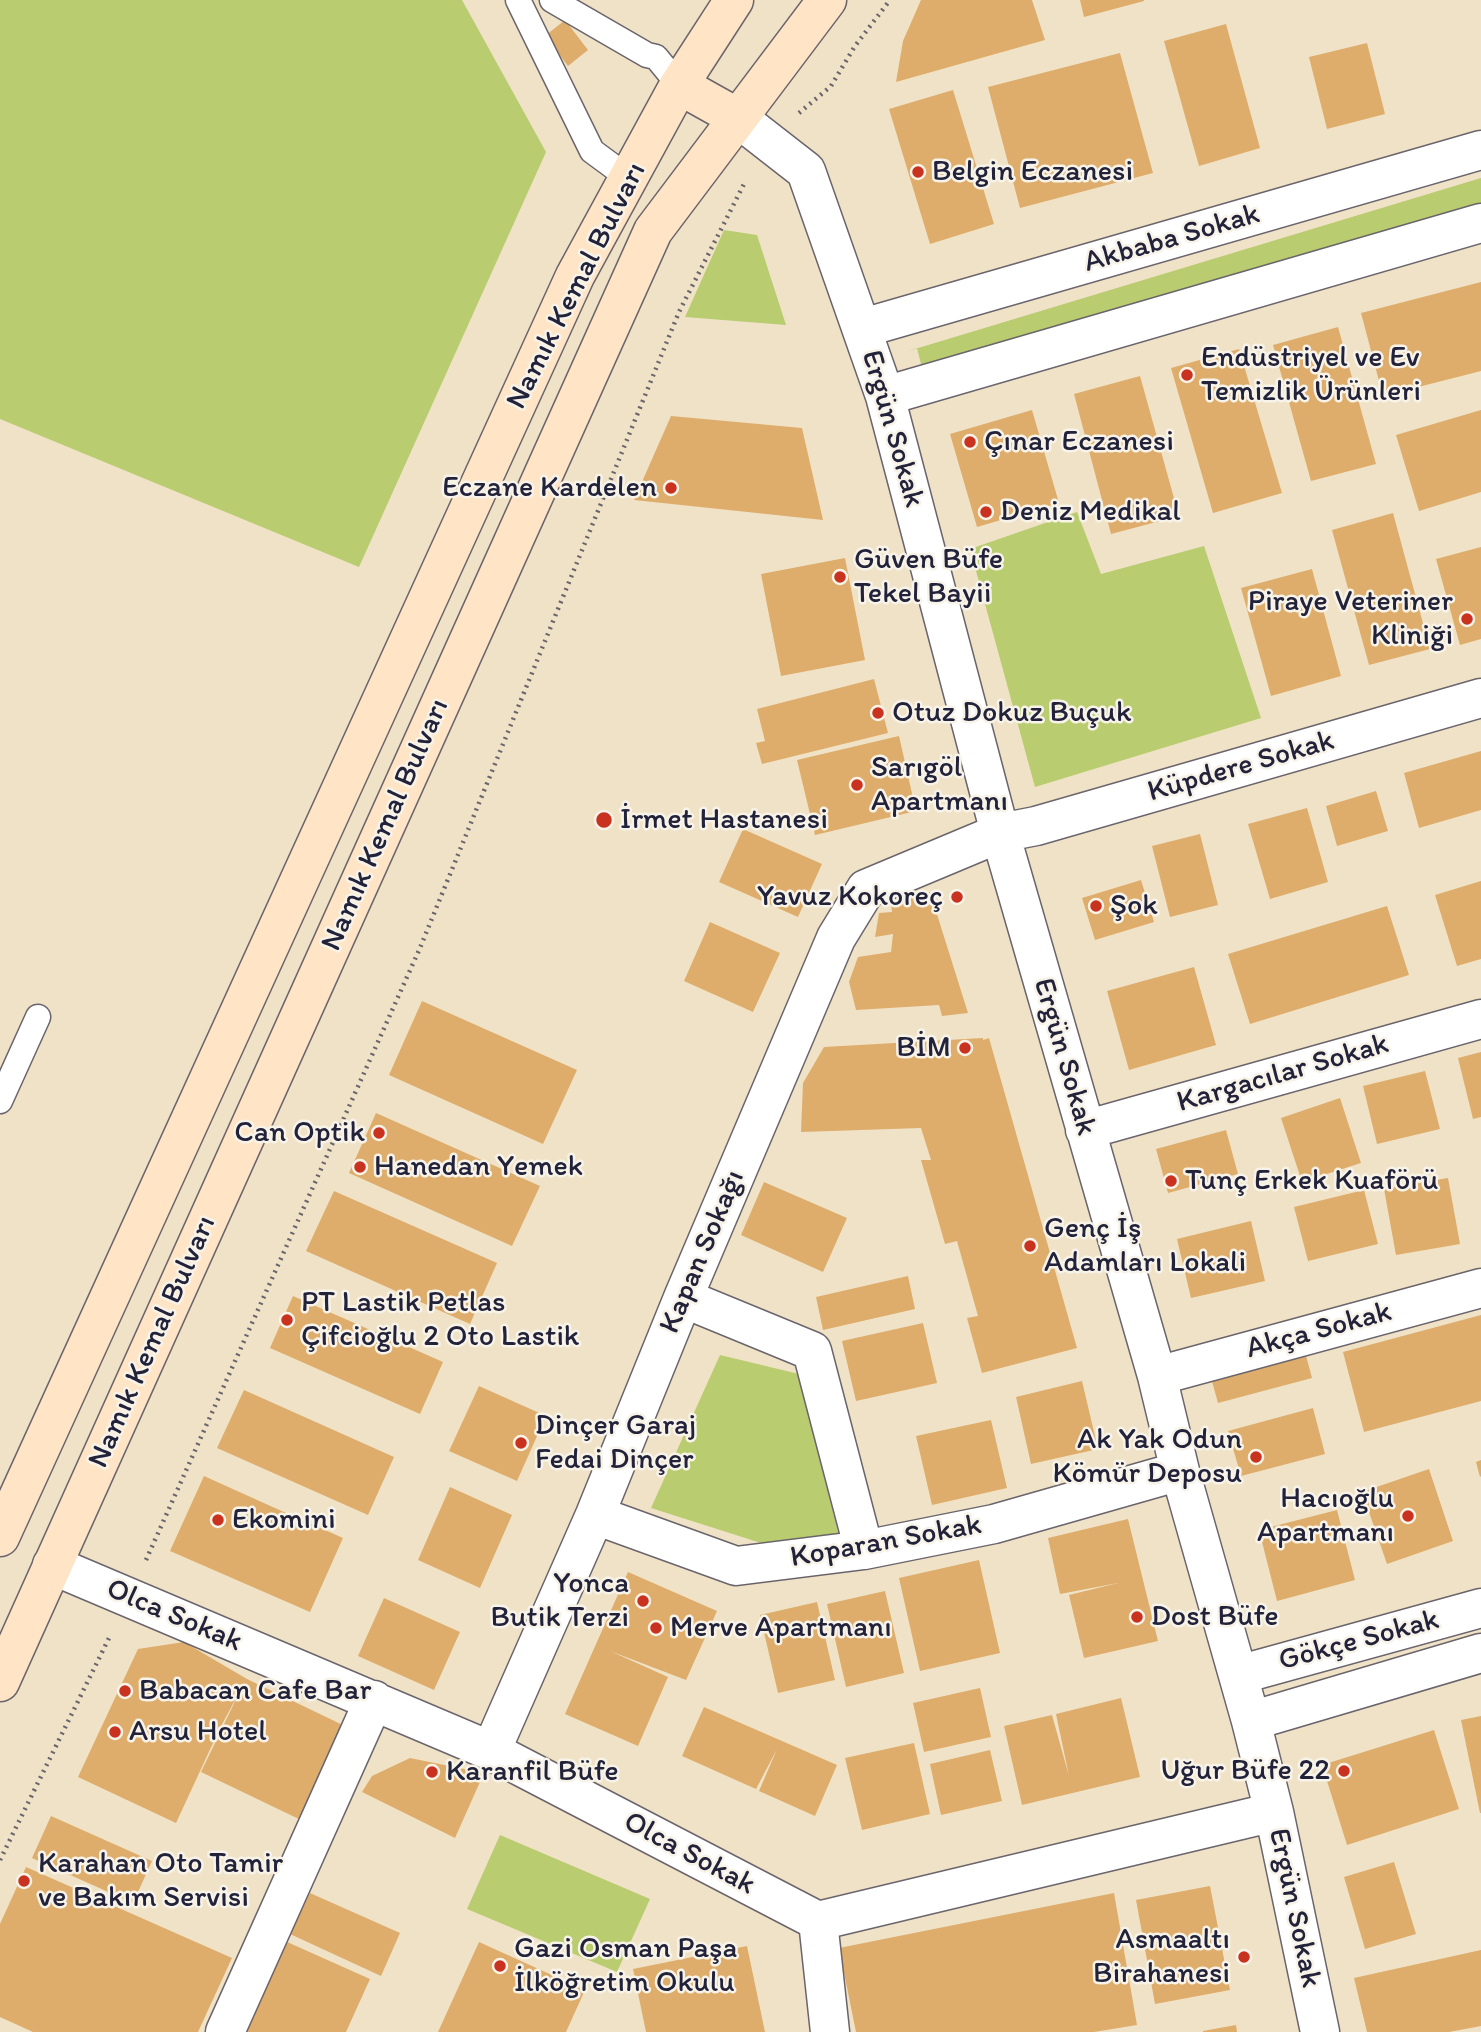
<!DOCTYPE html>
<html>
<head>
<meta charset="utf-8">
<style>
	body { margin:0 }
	canvas { display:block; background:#f0e2c6 }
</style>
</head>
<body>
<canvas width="1481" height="2032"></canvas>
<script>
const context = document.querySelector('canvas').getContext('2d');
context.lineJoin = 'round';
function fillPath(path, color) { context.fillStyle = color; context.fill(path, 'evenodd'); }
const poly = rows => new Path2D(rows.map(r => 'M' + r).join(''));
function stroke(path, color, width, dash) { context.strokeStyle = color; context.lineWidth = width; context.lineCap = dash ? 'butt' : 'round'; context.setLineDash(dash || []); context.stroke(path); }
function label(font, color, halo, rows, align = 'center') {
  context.font = font + ' Itim,sans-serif'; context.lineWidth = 5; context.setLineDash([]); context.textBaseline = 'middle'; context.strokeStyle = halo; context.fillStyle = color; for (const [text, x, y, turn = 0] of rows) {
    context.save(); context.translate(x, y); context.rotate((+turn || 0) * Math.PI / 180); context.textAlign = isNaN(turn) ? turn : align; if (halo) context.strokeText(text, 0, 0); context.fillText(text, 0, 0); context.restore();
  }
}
fillPath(poly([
	[0,0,462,0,546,152,359,567,0,419],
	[1481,178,1481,205,922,368,917,348,905,352],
	[724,230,757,235,786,325,685,317],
	[1077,512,1101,574,1204,546,1261,718,1035,787,970,549],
	[720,1355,799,1374,839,1536,761,1543,651,1508],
	[500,1835,650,1899,617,1972,467,1909]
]), '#b9cc6f');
fillPath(poly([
	[921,0,1032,0,1045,40,896,82,903,41],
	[1080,0,1144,0,1144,1,1084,17],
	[565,20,588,50,568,66,545,36],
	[1226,24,1260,148,1199,166,1164,41],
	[1367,43,1385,114,1327,129,1309,57],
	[1120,53,1153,173,1020,208,988,87],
	[953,90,994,224,930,244,889,109],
	[1481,282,1481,371,1383,396,1361,313],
	[1338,327,1376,464,1311,481,1273,345],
	[1239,349,1282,493,1213,513,1171,368],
	[1140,376,1179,516,1111,534,1074,394],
	[1032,410,1059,503,977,527,950,434],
	[1481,410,1481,492,1419,511,1396,435],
	[671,416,802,428,823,520,634,500],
	[1393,513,1430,649,1369,665,1332,530],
	[1481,547,1481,639,1460,645,1436,559],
	[845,558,865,660,781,676,761,574],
	[1312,569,1341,676,1271,696,1241,588],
	[874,679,888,733,762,764,756,743,765,741,757,709],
	[899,736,916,811,815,835,797,760],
	[1481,751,1481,810,1419,828,1404,773],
	[1376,791,1388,831,1337,846,1326,806],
	[1307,808,1328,882,1270,899,1248,824],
	[743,829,822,864,798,917,719,882],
	[1200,834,1218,905,1170,917,1152,846],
	[1141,880,1154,922,1095,940,1082,898],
	[1481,881,1481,959,1457,966,1435,895],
	[930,892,968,1013,942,1016,939,1005,856,1010,849,982,858,957,891,952,893,934,875,937,879,913,892,912,891,902],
	[1387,906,1409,975,1250,1024,1228,954],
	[710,922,780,953,753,1012,684,981],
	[1194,967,1216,1045,1129,1070,1107,991],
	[422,1001,577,1070,543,1144,389,1075],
	[983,1038,983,1040,989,1038,1077,1348,982,1373,967,1318,978,1316,957,1241,945,1244,921,1160,931,1160,921,1128,801,1132,803,1083,824,1047],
	[1481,1052,1481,1117,1473,1119,1458,1058],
	[1425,1071,1440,1129,1377,1144,1363,1086],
	[1340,1098,1361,1163,1302,1182,1281,1118],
	[376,1113,540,1186,512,1246,349,1173],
	[1226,1130,1238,1174,1168,1193,1156,1149],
	[1448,1178,1460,1244,1396,1255,1384,1189],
	[764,1182,847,1218,823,1272,741,1235],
	[1364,1190,1378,1244,1308,1261,1294,1207],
	[334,1191,497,1263,470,1324,306,1251],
	[1251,1221,1265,1281,1191,1298,1177,1239],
	[908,1276,915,1309,823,1330,816,1297],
	[293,1296,443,1362,420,1414,270,1348],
	[1481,1315,1481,1401,1364,1432,1343,1352],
	[923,1323,937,1383,856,1401,842,1341],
	[1304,1348,1312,1378,1218,1403,1210,1374],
	[1082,1381,1098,1449,1031,1464,1016,1397],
	[479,1386,546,1416,517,1481,449,1451],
	[244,1390,394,1457,368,1515,217,1448],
	[1313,1408,1325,1454,1241,1476,1228,1431],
	[991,1420,1007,1488,932,1505,916,1436],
	[1481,1460,1481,1476,1480,1477,1476,1462],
	[1429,1469,1453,1541,1387,1564,1362,1492],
	[204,1476,286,1513,278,1531,287,1513,343,1538,310,1612,170,1551],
	[450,1487,512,1515,480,1588,418,1560],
	[1337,1510,1355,1580,1277,1601,1259,1530],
	[1128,1519,1158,1641,1084,1658,1069,1595,1118,1583,1060,1594,1048,1538],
	[979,1560,1000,1653,920,1671,899,1578],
	[628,1572,717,1611,686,1680,610,1651,668,1677,638,1746,565,1714],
	[885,1591,904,1673,846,1687,827,1604],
	[384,1598,460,1632,434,1690,358,1656],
	[817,1602,835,1680,778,1693,760,1615],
	[184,1642,247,1679,349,1728,303,1821,201,1772,240,1691,220,1728,176,1823,78,1777,138,1649],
	[980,1688,991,1737,924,1752,913,1703],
	[1121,1698,1140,1777,1022,1805,1004,1726,1052,1715,1069,1776,1056,1714],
	[704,1707,837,1765,815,1816,759,1791,777,1749,756,1789,682,1756],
	[1481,1716,1481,1813,1480,1813,1461,1720],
	[1434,1730,1459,1809,1347,1845,1322,1765],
	[914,1743,930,1814,862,1830,845,1758],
	[990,1750,1002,1801,941,1815,930,1764],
	[410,1758,484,1773,455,1838,362,1792,372,1776],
	[51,1816,152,1861,133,1903,32,1858],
	[1394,1862,1416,1934,1365,1949,1344,1877],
	[26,1867,232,1958,198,2032,33,2032,0,2017,0,1924],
	[1210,1886,1230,1990,1155,2004,1136,1900],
	[310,1893,400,1933,381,1976,290,1934],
	[1114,1893,1137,2025,1094,2032,856,2032,839,1948],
	[276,1937,370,1979,346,2032,235,2032],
	[479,1942,585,1990,566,2032,438,2032],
	[747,1946,765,2032,646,2032,633,1969],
	[1481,1950,1481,2026,1449,2032,1367,2032,1354,1978],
	[1236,2025,1237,2032,1203,2032,1203,2031]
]), '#dead6b');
const service = poly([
	[518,0,592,151,630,179],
	[552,0,647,55,656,57,679,85],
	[0,1101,38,1017]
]);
const minor = poly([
	[738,118,806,171,885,396,1000,833,1157,1376,1180,1471,1251,1721,1274,1812,1320,2032],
	[863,328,1481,150],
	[885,396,1481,223],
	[1085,1130,1481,1019],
	[683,1298,812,1351,864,1550],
	[1157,1376,1481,1288],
	[595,1515,736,1566,864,1550,994,1524,1180,1471],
	[52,1565,491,1751,818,1921,1274,1812],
	[1238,1675,1481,1608],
	[1251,1721,1481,1653],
	[491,1751,595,1515,683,1298,836,938,866,889,1000,833,1036,826,1481,698],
	[818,1921,830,2032],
	[225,2032,374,1700]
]);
const secondary = poly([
	[679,85,738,118],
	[0,1537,575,276,679,85,734,0],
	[0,1682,653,231,827,0]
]);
stroke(service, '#6a656c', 27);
stroke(minor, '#6a656c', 41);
stroke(secondary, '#6a656c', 41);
stroke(poly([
	[799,113,831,86,855,46,890,0],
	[146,1560,420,948,679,312,745,182],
	[0,1860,111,1634]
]), '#6a656c', 4.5, [2, 5]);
stroke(service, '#fff', 24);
stroke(minor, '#fff', 38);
stroke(secondary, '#ffe4c6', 38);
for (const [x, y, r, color] of [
	[918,172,7,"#c8321e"],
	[1187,375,7,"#c8321e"],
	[970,442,7,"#c8321e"],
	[671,488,7,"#c8321e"],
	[986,512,7,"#c8321e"],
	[840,577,7,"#c8321e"],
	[1467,619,7,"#c8321e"],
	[878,713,7,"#c8321e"],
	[857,785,7,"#c8321e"],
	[604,820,9,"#c8321e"],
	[957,897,7,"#c8321e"],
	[1096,906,7,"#c8321e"],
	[965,1048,7,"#c8321e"],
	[379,1133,7,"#c8321e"],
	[360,1167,7,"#c8321e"],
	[1171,1181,7,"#c8321e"],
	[1030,1246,7,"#c8321e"],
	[287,1320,7,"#c8321e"],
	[521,1443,7,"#c8321e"],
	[1256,1457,7,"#c8321e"],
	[1408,1516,7,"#c8321e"],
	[218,1520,7,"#c8321e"],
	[643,1601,7,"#c8321e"],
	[1137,1617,7,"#c8321e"],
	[656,1628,7,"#c8321e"],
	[125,1691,7,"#c8321e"],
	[115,1732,7,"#c8321e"],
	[1344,1771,7,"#c8321e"],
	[432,1772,7,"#c8321e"],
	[24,1881,7,"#c8321e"],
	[1244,1957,7,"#c8321e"],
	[500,1966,7,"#c8321e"]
]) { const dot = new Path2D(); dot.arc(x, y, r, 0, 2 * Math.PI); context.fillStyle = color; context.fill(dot); stroke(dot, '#f7f3e8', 2.5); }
label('30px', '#22223b', '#f7f3e8', [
	["Belgin Eczanesi",932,172],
	["Endüstriyel ve Ev",1201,358],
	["Temizlik Ürünleri",1201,392],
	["Çınar Eczanesi",984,442],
	["Eczane Kardelen",657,488,"right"],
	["Deniz Medikal",1000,512],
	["Güven Büfe",854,560],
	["Tekel Bayii",854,594],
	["Piraye Veteriner",1453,602,"right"],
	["Kliniği",1453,636,"right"],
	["Otuz Dokuz Buçuk",892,713],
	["Sarıgöl",871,768],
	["Apartmanı",871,802],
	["İrmet Hastanesi",620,820],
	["Yavuz Kokoreç",943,897,"right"],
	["Şok",1110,906],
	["BİM",951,1048,"right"],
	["Can Optik",365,1133,"right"],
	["Hanedan Yemek",374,1167],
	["Tunç Erkek Kuaförü",1185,1181],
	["Genç İş",1044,1229],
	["Adamları Lokali",1044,1263],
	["PT Lastik Petlas",301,1303],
	["Çifcioğlu 2 Oto Lastik",301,1337],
	["Dinçer Garaj",535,1426],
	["Fedai Dinçer",535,1460],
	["Ak Yak Odun",1242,1440,"right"],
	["Kömür Deposu",1242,1474,"right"],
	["Hacıoğlu",1394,1499,"right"],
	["Apartmanı",1394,1533,"right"],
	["Ekomini",232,1520],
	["Yonca",629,1584,"right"],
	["Butik Terzi",629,1618,"right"],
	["Dost Büfe",1151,1617],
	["Merve Apartmanı",670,1628],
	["Babacan Cafe Bar",139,1691],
	["Arsu Hotel",129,1732],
	["Uğur Büfe 22",1330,1771,"right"],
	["Karanfil Büfe",446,1772],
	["Karahan Oto Tamir",38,1864],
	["ve Bakım Servisi",38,1898],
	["Asmaaltı",1230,1940,"right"],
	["Birahanesi",1230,1974,"right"],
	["Gazi Osman Paşa",514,1949],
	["İlköğretim Okulu",514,1983]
], 'left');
label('30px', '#22223b', '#f7f3e8', [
	["Akbaba Sokak",1172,239,-16],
	["Namık Kemal Bulvarı",577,286,-63],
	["Ergün Sokak",892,429,74],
	["Küpdere Sokak",1241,767,-16],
	["Namık Kemal Bulvarı",386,825,-66],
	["Ergün Sokak",1064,1057,74],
	["Kargacılar Sokak",1283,1074,-16],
	["Kapan Sokağı",703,1252,-67],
	["Akça Sokak",1319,1331,-15],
	["Namık Kemal Bulvarı",153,1342,-66],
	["Koparan Sokak",886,1542,-10],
	["Olca Sokak",174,1616,23],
	["Gökçe Sokak",1359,1641,-15],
	["Olca Sokak",689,1854,28],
	["Ergün Sokak",1294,1908,78]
]);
</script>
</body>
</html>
